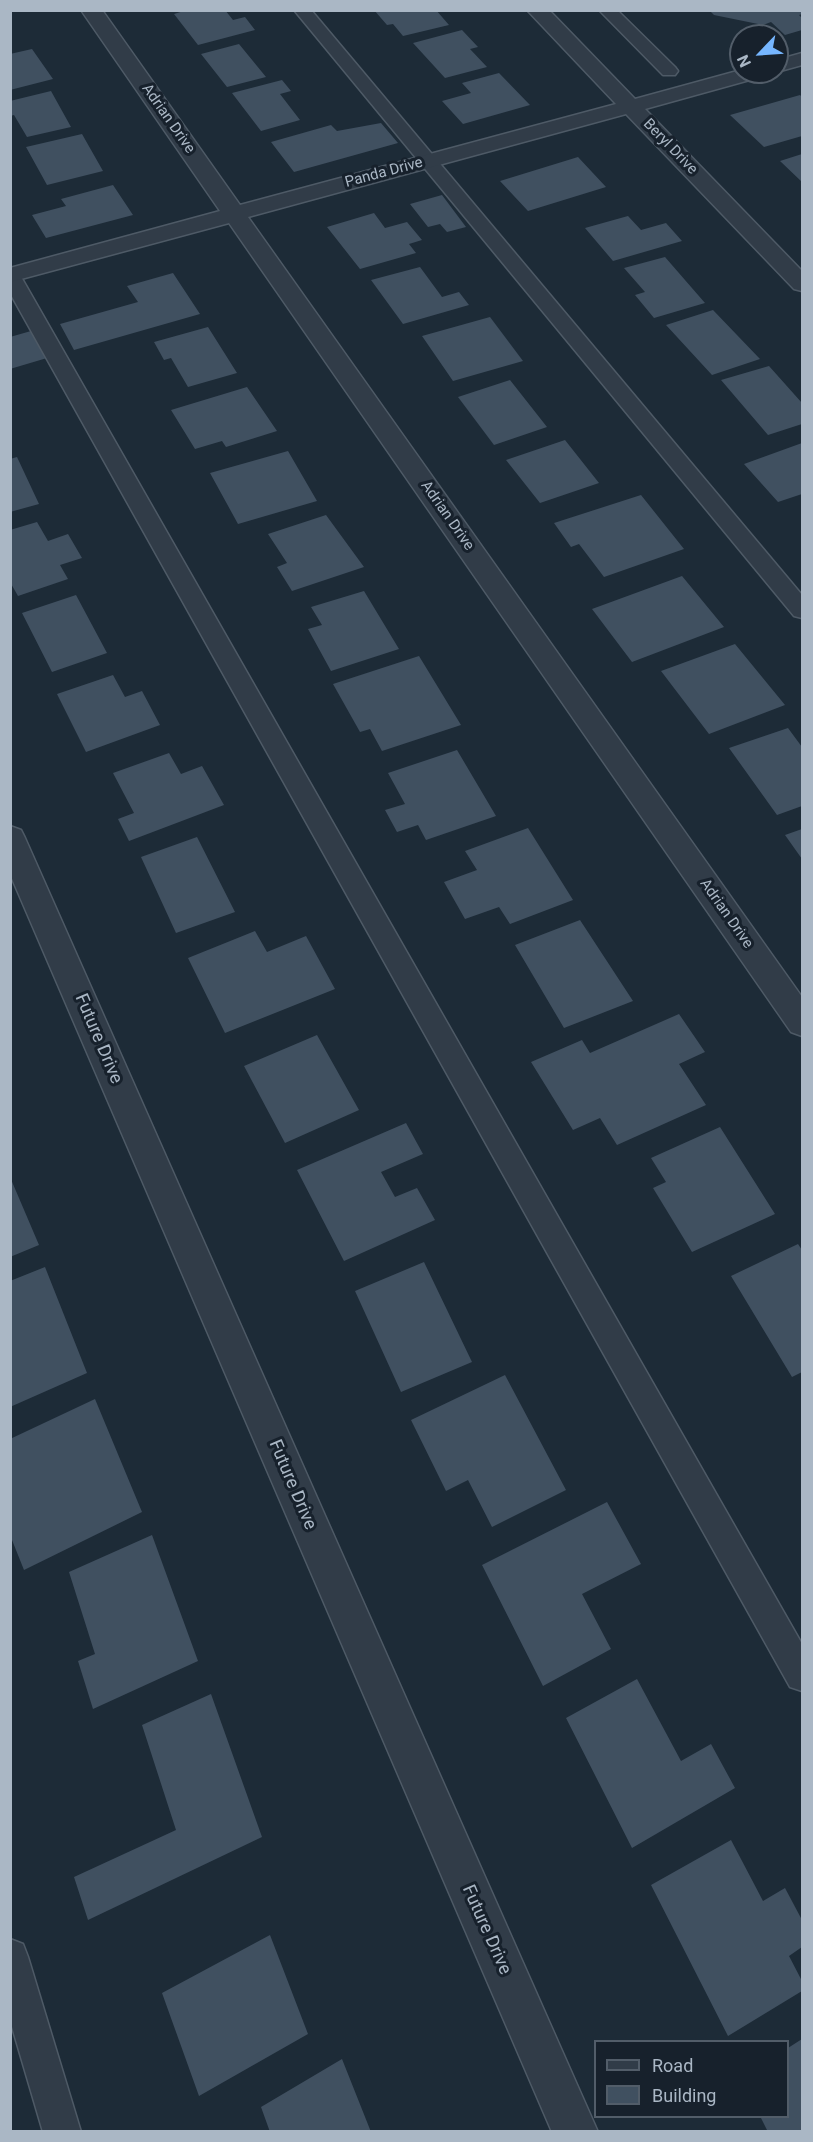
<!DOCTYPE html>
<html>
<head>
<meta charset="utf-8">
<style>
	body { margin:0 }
	#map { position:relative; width:813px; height:2142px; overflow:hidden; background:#1d2b37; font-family:Roboto,sans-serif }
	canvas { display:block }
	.frame { position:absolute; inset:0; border:12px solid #aab7c5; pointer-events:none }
	.legend { position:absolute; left:594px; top:2040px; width:195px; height:78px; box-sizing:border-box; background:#17212c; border:2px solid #525d69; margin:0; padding:8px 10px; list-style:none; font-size:18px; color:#aab7c5 }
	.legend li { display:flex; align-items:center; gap:12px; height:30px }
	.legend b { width:30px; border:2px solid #525d69 }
	.north { position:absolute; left:729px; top:24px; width:60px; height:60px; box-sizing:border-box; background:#17212c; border:2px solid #525d69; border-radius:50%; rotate:245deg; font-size:16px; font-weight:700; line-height:24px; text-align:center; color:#aab7c5 }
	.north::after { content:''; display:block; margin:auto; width:21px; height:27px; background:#76b6ff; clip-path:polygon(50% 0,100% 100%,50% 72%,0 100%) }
</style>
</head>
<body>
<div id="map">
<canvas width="813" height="2142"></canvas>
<div class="frame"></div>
<ul class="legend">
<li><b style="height:8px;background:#313c48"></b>Road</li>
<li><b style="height:16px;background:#405060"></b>Building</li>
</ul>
<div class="north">N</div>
</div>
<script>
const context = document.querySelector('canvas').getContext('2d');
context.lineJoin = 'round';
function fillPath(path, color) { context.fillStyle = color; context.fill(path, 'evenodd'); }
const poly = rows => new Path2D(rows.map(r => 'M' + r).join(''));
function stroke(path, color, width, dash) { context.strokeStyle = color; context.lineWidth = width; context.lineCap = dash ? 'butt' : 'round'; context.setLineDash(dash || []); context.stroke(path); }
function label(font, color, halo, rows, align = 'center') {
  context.font = font + ' Roboto,sans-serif'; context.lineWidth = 6; context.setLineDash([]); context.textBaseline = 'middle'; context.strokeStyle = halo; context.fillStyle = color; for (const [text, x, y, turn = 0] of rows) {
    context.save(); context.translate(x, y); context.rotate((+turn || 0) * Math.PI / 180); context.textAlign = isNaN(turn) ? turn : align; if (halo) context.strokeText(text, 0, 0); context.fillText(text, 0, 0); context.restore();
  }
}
fillPath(poly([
	[187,10,225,10,233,20,245,17,255,30,198,45,174,14],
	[374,10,436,10,449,25,403,36,393,24,387,25],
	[709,10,802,10,802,14,799,15,802,18,802,30,785,35,771,22,763,25,714,15],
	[462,30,478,47,470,49,487,67,445,78,413,43],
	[239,44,266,77,227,87,201,54],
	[32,49,53,79,10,90,10,54],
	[499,73,530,105,463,124,442,101,471,93,462,83],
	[282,80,291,91,280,94,300,120,261,131,232,93],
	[51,91,71,127,27,137,14,115,10,116,10,101],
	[800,95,802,97,802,136,764,147,730,115],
	[381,123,398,143,294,172,271,142,331,125,337,131],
	[82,134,103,171,47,185,26,147],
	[802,154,802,182,780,161],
	[578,157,606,187,528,211,500,181],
	[113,185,133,215,46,238,32,215,66,206,61,199],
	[442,195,466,227,447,232,440,224,428,227,410,204],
	[374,213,385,228,407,222,422,240,409,244,416,253,360,269,327,227],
	[628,216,641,230,666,223,682,241,613,261,585,228],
	[665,257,705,303,654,318,635,295,645,292,624,268],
	[420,267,442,297,459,292,469,305,403,324,371,280],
	[173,273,200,314,74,350,60,324,138,302,127,286],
	[713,310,760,359,712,375,666,325],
	[490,317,523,361,453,381,422,336],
	[208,327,237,373,188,387,171,358,164,360,154,342],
	[31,331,47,358,10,369,10,337],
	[769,366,802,403,802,424,768,435,721,380],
	[510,380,547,427,494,445,458,397],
	[247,387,277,431,226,447,222,441,195,449,171,410],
	[565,440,599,483,540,503,506,460],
	[802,443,802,494,778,502,744,464],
	[288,451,317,501,238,524,210,473],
	[17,457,39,504,10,512,10,459],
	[641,495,684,549,604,577,579,544,571,547,554,523],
	[326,515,364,567,292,591,277,567,287,563,268,534],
	[37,522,48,541,68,534,82,558,60,565,68,579,18,596,10,582,10,530],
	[682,576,724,627,632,662,592,609],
	[364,591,399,649,331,671,308,629,322,625,311,607],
	[76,595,107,653,52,672,22,613],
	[735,644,785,705,709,734,661,671],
	[419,656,461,725,382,751,370,729,360,732,333,684],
	[113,675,125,697,142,691,160,725,86,752,57,694],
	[788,728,802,747,802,806,777,815,729,748],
	[457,750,496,816,426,840,418,825,397,832,385,810,405,804,388,773],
	[169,753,181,774,202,766,224,805,129,841,118,819,134,813,113,773],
	[528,828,573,900,510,924,499,907,465,919,444,882,477,870,465,851],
	[802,829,802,859,785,835],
	[197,837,235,912,176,933,141,857],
	[580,920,633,1001,564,1028,515,945],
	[255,931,267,952,306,936,335,989,225,1033,188,958],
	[679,1014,705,1052,679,1064,706,1105,617,1145,600,1118,573,1130,531,1062,582,1040,590,1053],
	[317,1035,359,1110,285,1143,244,1066],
	[406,1123,423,1154,381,1172,395,1197,417,1188,435,1220,344,1261,297,1170],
	[720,1127,775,1214,692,1252,653,1188,666,1182,651,1158],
	[10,1177,39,1245,10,1257],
	[798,1244,802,1250,802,1372,792,1377,731,1276],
	[424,1262,472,1362,401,1392,355,1291],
	[45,1267,87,1373,10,1407,10,1281],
	[505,1375,566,1490,492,1527,468,1480,446,1491,411,1420],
	[95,1399,142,1512,24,1570,10,1535,10,1439],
	[607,1502,641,1564,582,1594,611,1649,543,1686,482,1565],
	[152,1535,198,1661,93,1709,78,1661,95,1654,69,1572],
	[637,1679,681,1761,711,1744,735,1788,632,1848,566,1718],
	[211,1694,262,1837,88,1920,74,1877,176,1830,142,1725],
	[731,1840,763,1901,785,1888,802,1920,802,1947,789,1956,802,1981,802,1991,728,2036,651,1885],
	[270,1935,308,2034,199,2096,162,1993],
	[802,2039,802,2132,768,2132,760,2116,788,2116,788,2048],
	[342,2059,371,2132,270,2132,261,2107]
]), '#405060');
const lane = poly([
	[294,10,311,10,802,595,802,618,794,616,294,10],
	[599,10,617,10,675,67,678,71,675,75,663,75,599,10],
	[10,269,20,275,802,1644,802,1691,790,1687,10,293,10,269],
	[10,1939,23,1944,28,1957,81,2132,43,2132,10,2020,10,1939]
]);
const street = poly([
	[81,10,102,10,240,205,616,104,527,10,549,10,635,99,741,70,767,72,764,76,645,109,802,271,802,291,794,289,626,114,248,217,802,997,802,1036,791,1032,229,223,10,282,10,268,220,211,81,10],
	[802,53,802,65,784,70,777,72,776,72,777,60,802,53],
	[10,826,21,830,25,838,598,2132,552,2132,10,874,10,826]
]);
stroke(lane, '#4e5a66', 3);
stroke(street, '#4e5a66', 3);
fillPath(lane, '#313c48');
fillPath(street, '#313c48');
label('15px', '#aab7c5', '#17212c', [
	["Adrian Drive",168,119,55],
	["Beryl Drive",670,147,46],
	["Panda Drive",384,173,-15],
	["Adrian Drive",447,516,55],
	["Adrian Drive",726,914,55]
]);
label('18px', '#aab7c5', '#17212c', [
	["Future Drive",98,1039,67],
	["Future Drive",292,1485,67],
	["Future Drive",486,1930,66]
]);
</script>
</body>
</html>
